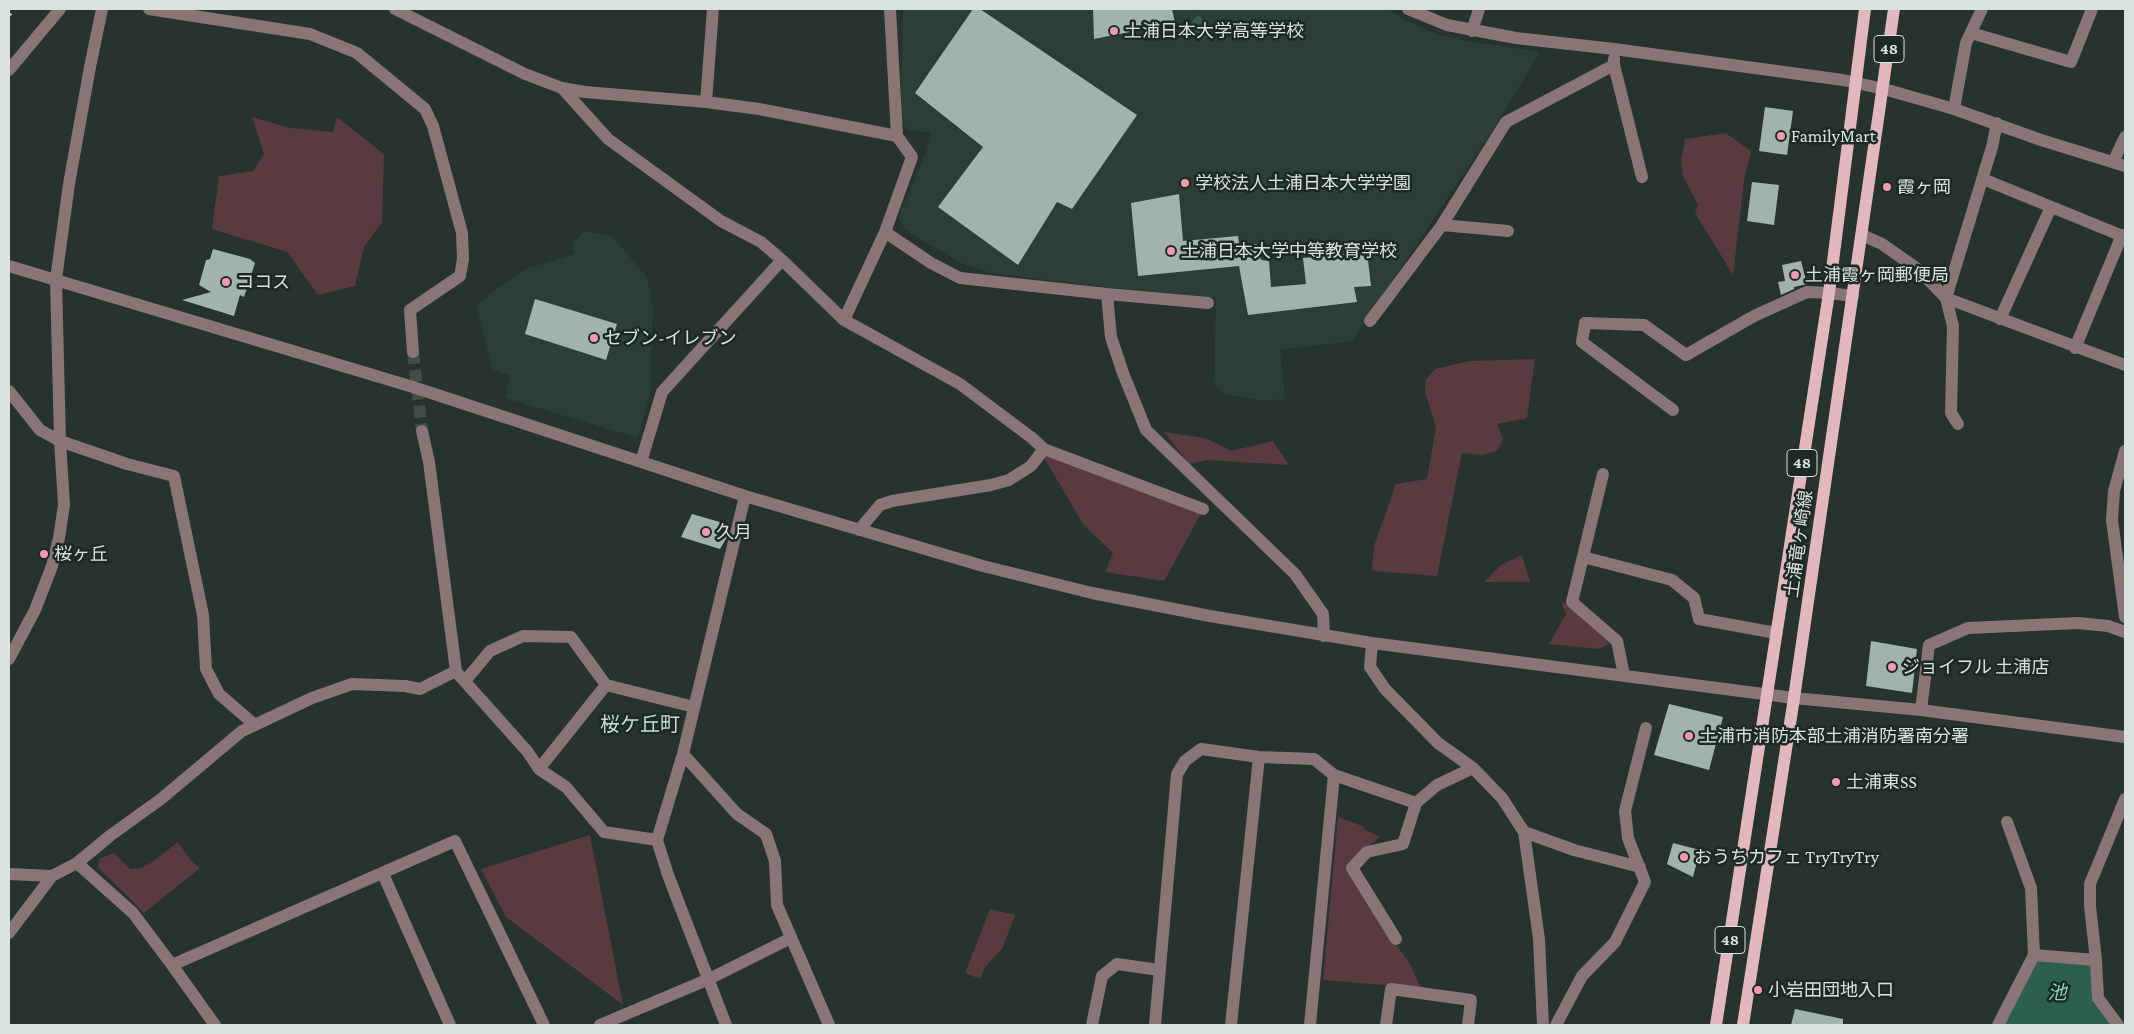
<!DOCTYPE html>
<html>
<head>
<meta charset="utf-8">
<style>
	body { margin:0 }
	#map { position:relative; width:2134px; height:1034px; overflow:hidden; background:#26332e; font-family:"Crimson Pro",serif }
	canvas { display:block }
	.frame { position:absolute; inset:0; border:10px solid #dae2df; pointer-events:none }
</style>
</head>
<body>
<div id="map">
<canvas width="2134" height="1034"></canvas>
<div class="frame"></div>
</div>
<script>
const context = document.querySelector('canvas').getContext('2d');
context.lineJoin = 'round';
function fillPath(path, color) { context.fillStyle = color; context.fill(path, 'evenodd'); }
const poly = rows => new Path2D(rows.map(r => 'M' + r).join(''));
function stroke(path, color, width, dash) { context.strokeStyle = color; context.lineWidth = width; context.lineCap = dash ? 'butt' : 'round'; context.setLineDash(dash || []); context.stroke(path); }
function label(font, color, halo, rows, align = 'center') {
  context.font = font + ' "Crimson Pro","Noto Sans JP",serif'; context.lineWidth = 5; context.setLineDash([]); context.textBaseline = 'middle'; context.strokeStyle = halo; context.fillStyle = color; for (const [text, x, y, turn = 0] of rows) {
    context.save(); context.translate(x, y); context.rotate((+turn || 0) * Math.PI / 180); context.textAlign = isNaN(turn) ? turn : align; if (halo) context.strokeText(text, 0, 0); context.fillText(text, 0, 0); context.restore();
  }
}
fillPath(poly([
	[903,9,1388,9,1404,20,1439,35,1472,42,1540,52,1496,125,1352,341,1280,350,1285,399,1261,401,1226,394,1214,385,1216,298,1112,288,991,273,959,262,904,229,899,216,927,150,931,132,910,131,904,126,901,113],
	[585,231,612,236,647,277,653,308,650,380,652,386,638,438,505,398,510,376,492,370,476,306,494,291,528,268,575,254,572,244]
]), '#2b3f38');
fillPath(poly([
	[252,117,290,128,333,132,337,117,384,154,382,222,364,247,355,286,318,295,287,252,212,229,219,176,253,171,264,154],
	[1726,133,1751,151,1744,181,1733,275,1695,213,1698,205,1683,176,1681,162,1685,139],
	[1535,359,1527,418,1497,424,1503,439,1497,451,1482,455,1462,453,1437,576,1372,571,1374,546,1396,484,1427,479,1436,427,1425,392,1426,379,1435,369,1469,361],
	[1164,432,1205,438,1231,451,1273,441,1289,465,1208,460,1189,464],
	[1042,454,1201,514,1164,581,1105,572,1113,553,1083,524],
	[1522,555,1530,582,1484,582,1501,565],
	[1561,601,1571,608,1610,643,1600,649,1549,644,1566,614],
	[1338,817,1365,827,1364,829,1380,837,1359,853,1346,870,1386,931,1409,962,1421,988,1323,980],
	[590,835,623,1005,506,917,481,869],
	[178,842,193,863,200,868,144,913,98,867,99,859,114,853,130,869,141,868,151,863],
	[990,909,1015,915,1002,949,985,967,980,979,965,973]
]), '#5a3a41');
fillPath(poly([
	[1198,15,1206,22,1207,27,1206,37,1200,39,1188,30,1192,21],
	[2037,960,2092,965,2112,1025,2004,1025]
]), '#2d5f50');
fillPath(poly([
	[973,9,980,9,1137,115,1072,209,1057,202,1018,265,938,207,983,147,915,93],
	[1093,9,1172,9,1175,23,1094,39],
	[1765,107,1793,111,1787,155,1759,151],
	[1752,182,1779,185,1774,225,1747,221],
	[1179,194,1183,241,1238,236,1239,244,1257,244,1261,260,1269,261,1271,287,1306,284,1303,258,1367,252,1371,286,1354,287,1357,302,1248,315,1239,266,1138,276,1131,203],
	[213,249,250,259,255,263,244,297,240,295,234,316,182,300,211,292,199,285,206,260,210,259],
	[1801,261,1807,284,1794,287,1794,289,1781,295,1778,282,1785,281,1782,265],
	[535,299,617,324,606,360,525,334],
	[692,514,730,525,727,537,720,549,681,537],
	[1871,641,1917,649,1912,693,1866,686],
	[1669,704,1723,717,1709,770,1654,755],
	[1673,843,1700,850,1693,877,1667,864],
	[1795,1009,1843,1019,1843,1025,1791,1025]
]), '#a2b2ac');
stroke(poly([
	[413,352,422,431]
]), '#414d49', 12, [12, 6]);
stroke(poly([
	[149,9,310,34,357,53,425,109,433,126,462,233,463,259,460,276,410,310,413,352],
	[395,9,525,74,562,88,585,92,706,102,759,109,897,136],
	[1408,9,1447,25,1516,38,1614,49,1843,80,1884,89,1954,109,2041,140,2125,166],
	[1472,31,1479,9],
	[1971,33,2071,62,2092,9],
	[1614,59,1614,65,1642,177],
	[9,70,60,9],
	[562,88,608,139,721,221,761,242,782,260,844,320,885,232,912,157,897,136,890,9],
	[706,102,713,9],
	[1954,109,1966,43,1982,9],
	[2113,162,2125,137],
	[1983,179,2125,237],
	[1442,225,1508,231],
	[885,232,931,263,960,278,1107,294,1111,337,1123,373,1146,430,1295,574,1323,614,1324,636],
	[1862,235,1882,244,1919,270,1946,298,2125,365],
	[9,266,413,387,745,496,983,566,1092,593,1210,616,1372,643,1794,698,1921,710,2125,737],
	[1107,294,1208,303],
	[2000,319,2051,207],
	[844,320,960,384,1032,438,1044,449,1203,509],
	[1370,321,1442,225,1506,122,1614,65],
	[2075,348,2122,235],
	[9,391,40,430,60,441,127,464,174,476,203,615,206,669,219,694,255,725],
	[1673,410,1582,342,1585,323,1644,325,1686,355,1754,316,1807,292,1829,293,1853,296],
	[1958,424,1951,413,1953,326,1946,298,1992,147,1997,123],
	[2125,451,2114,491,2112,520,2125,617],
	[641,462,662,392,782,260],
	[1603,474,1572,602,1617,641,1624,675],
	[859,530,880,505,892,501,991,485,1009,480,1031,466,1044,449],
	[1583,557,1672,580,1694,598,1699,619,1776,633],
	[1372,643,1370,667,1385,689,1438,743,1473,768,1502,798,1524,832,1539,939,1543,1025],
	[9,659,35,610,52,566,59,538,64,505,60,441,56,279,69,184,90,67,102,9],
	[459,675,527,751,539,769,566,787,604,832,657,840],
	[465,681,490,651,523,636,571,637,606,685,694,707],
	[1921,710,1929,645,1968,628,2078,623,2108,626,2125,632],
	[683,754,737,814,766,834,775,861,777,905,829,1025],
	[539,769,606,685],
	[1334,775,1416,803],
	[1524,832,1574,850,1640,867],
	[77,863,133,913,172,965],
	[9,874,52,876,77,863,111,835,161,799,242,731,312,698,352,684,405,686,420,689,456,671,429,462,422,431],
	[383,874,450,1025],
	[9,933,52,876],
	[1396,939,1352,868,1367,852,1403,844,1416,803,1437,785,1473,768],
	[2034,955,2096,960],
	[215,1025,172,965,455,841,544,1025],
	[600,1025,709,979,791,938],
	[726,1025,668,875,657,840,683,754,745,496],
	[1092,1025,1102,976,1117,964,1159,970],
	[1155,1025,1177,774,1185,761,1201,749,1259,757,1314,759,1334,775,1310,1025],
	[1231,1025,1259,757],
	[1386,1025,1391,989,1471,1000,1468,1025],
	[1556,1025,1582,976,1615,942,1645,882,1628,838,1625,811,1646,728],
	[1998,1025,2034,955,2031,888,2007,822],
	[2118,1025,2098,998,2096,960,2090,906,2090,884,2125,799]
]), '#897478', 12);
stroke(poly([
	[1716,1025,1829,293,1865,9],
	[1743,1025,1794,698,1894,9]
]), '#e2b7c0', 12);
stroke(poly([
	[9,15,14,9]
]), '#bbc4c1', 4, [2.5, 5]);
for (const [x, y, r, color] of [
	[1114,31,5,"#f29aae"],
	[1781,136,5,"#f29aae"],
	[1185,183,5,"#f29aae"],
	[1887,187,5,"#f29aae"],
	[1171,251,5,"#f29aae"],
	[1795,275,5,"#f29aae"],
	[226,282,5,"#f29aae"],
	[594,338,5,"#f29aae"],
	[706,532,5,"#f29aae"],
	[44,554,5,"#f29aae"],
	[1892,667,5,"#f29aae"],
	[1689,736,5,"#f29aae"],
	[1836,782,5,"#f29aae"],
	[1684,857,5,"#f29aae"],
	[1758,990,5,"#f29aae"]
]) { const dot = new Path2D(); dot.arc(x, y, r, 0, 2 * Math.PI); context.fillStyle = color; context.fill(dot); stroke(dot, '#1c2925', 2); }
for (const [x, y, w] of [
	[1889,49,30],
	[1802,463,30],
	[1730,940,30]
]) { const box = new Path2D(); box.roundRect(x - w / 2, y - 13.5, w, 27, 4); context.fillStyle = '#1c2925'; context.fill(box); stroke(box, '#dae2df', 1); }
label('bold 16px', '#dae2df', null, [
	["48",1889,49],
	["48",1802,463],
	["48",1730,940]
]);
label('18px', '#dae2df', '#1c2925', [
	["土浦日本大学高等学校",1124,31],
	["FamilyMart",1791,136],
	["学校法人土浦日本大学学園",1195,183],
	["霞ヶ岡",1897,187],
	["土浦日本大学中等教育学校",1181,251],
	["土浦霞ヶ岡郵便局",1805,275],
	["ココス",236,282],
	["セブン-イレブン",604,338],
	["久月",716,532],
	["桜ヶ丘",54,554],
	["ジョイフル 土浦店",1902,667],
	["土浦市消防本部土浦消防署南分署",1699,736],
	["土浦東SS",1846,782],
	["おうちカフェ TryTryTry",1694,857],
	["小岩田団地入口",1768,990]
], 'left');
label('18px', '#dae2df', '#1c2925', [
	["土浦竜ヶ崎線",1799,544,-82]
]);
label('italic 19px', '#85d8bd', '#1c2925', [
	["池",2057,993]
]);
label('20px', '#cbdbd5', '#1c2925', [
	["桜ケ丘町",640,725]
]);
</script>
</body>
</html>
